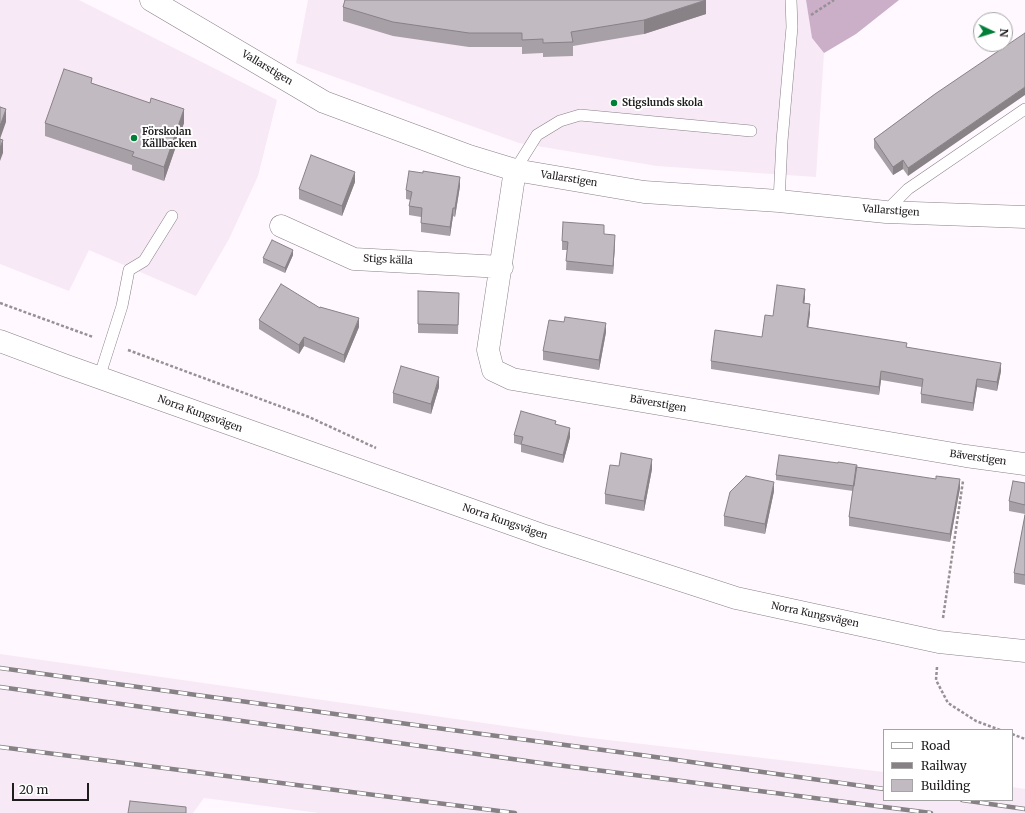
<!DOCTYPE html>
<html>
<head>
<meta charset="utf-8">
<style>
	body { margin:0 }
	#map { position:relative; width:1025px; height:813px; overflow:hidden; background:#fff8fe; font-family:Merriweather,serif }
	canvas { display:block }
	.legend { position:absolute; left:883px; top:729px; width:130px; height:72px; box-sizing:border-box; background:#fff; border:1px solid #a5a4a5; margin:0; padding:5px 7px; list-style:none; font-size:12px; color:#1f1c1e }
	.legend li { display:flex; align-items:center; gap:8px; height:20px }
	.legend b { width:20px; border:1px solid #a5a4a5 }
	.north { position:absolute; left:973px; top:12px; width:40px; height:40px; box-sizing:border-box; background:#fff; border:1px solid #a5a4a5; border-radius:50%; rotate:94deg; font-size:11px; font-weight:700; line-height:16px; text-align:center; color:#1f1c1e }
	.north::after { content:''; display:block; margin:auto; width:14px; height:18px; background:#007f38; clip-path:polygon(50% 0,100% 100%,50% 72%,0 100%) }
	.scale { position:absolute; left:12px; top:783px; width:77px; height:18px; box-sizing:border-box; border:2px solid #1f1c1e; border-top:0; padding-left:5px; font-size:12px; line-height:14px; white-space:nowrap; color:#1f1c1e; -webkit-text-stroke:3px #fff; paint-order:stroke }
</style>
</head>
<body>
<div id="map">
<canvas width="1025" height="813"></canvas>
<ul class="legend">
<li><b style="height:5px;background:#fff"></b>Road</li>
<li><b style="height:5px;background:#868185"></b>Railway</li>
<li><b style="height:11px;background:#c2bac1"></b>Building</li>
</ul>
<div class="north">N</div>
<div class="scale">20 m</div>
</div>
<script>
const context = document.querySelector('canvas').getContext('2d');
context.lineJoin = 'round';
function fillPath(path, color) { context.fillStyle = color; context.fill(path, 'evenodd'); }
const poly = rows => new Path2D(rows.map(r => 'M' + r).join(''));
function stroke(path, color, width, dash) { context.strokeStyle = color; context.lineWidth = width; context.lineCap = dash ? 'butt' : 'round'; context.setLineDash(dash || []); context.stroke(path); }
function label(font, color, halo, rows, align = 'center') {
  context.font = font + ' Merriweather,serif'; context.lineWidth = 4; context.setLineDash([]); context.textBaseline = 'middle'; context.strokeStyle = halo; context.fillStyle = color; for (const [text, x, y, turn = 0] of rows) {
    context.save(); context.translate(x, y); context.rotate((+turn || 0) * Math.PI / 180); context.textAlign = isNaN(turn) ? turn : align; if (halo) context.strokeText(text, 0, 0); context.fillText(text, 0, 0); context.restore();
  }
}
fillPath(poly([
	[0,0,79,0,277,100,258,176,229,239,196,296,89,250,69,291,0,264],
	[308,0,806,0,812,38,824,53,816,177,657,166,519,143,296,63],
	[0,654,582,737,884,772,884,800,1012,800,1012,787,1025,789,1025,813,319,813,204,798,193,813,0,813]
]), '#f8e9f6');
fillPath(poly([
	[806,0,899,0,856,34,824,53,812,38]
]), '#cbaec8');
const lane = poly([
	[515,170,537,135,560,121,580,115,751,131],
	[779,201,782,141,792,27,791,0],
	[886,211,908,189,1025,109],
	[99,378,122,306,129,270,144,261,172,216]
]);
const street = poly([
	[151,0,324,102,469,156,515,170,644,192,779,201,886,212,1025,217],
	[515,170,488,350,493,370,512,379,966,456,1025,464],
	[281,226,354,259,502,267]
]);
const secondary = poly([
	[0,341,64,365,545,536,736,598,939,642,1025,651]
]);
stroke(lane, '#888187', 12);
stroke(street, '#888187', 23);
stroke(secondary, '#888187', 23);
stroke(poly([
	[811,15,834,0],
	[0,303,93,337],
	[128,350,309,417,376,448],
	[943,618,963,481],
	[937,667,936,680,948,703,976,721,1000,730],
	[1012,734,1025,739]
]), '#969195', 2.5, [3, 2]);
stroke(lane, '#fff', 11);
stroke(street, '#fff', 22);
stroke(secondary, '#fff', 22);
const rail = poly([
	[0,668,444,729,641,755,884,789],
	[0,687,541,763,931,813],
	[0,747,515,813],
	[962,800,1025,809]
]);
stroke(rail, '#868185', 4.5);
stroke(rail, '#fff', 3, [9]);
fillPath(poly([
	[343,7,706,14,644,34,573,46,573,56,543,57,543,53,522,54,522,47,469,47,393,36,343,21],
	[92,83,184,123,164,181,132,170,132,165,45,136,45,123],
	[935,94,908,176,903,169,893,175,874,148,874,139],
	[355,182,342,216,299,199,299,189],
	[460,186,455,217,453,216,450,236,421,232,421,217,409,215,409,206,411,200,406,199,406,190],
	[604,234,615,244,613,274,566,270,567,250,562,250,562,241],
	[293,255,285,273,263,263,263,258],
	[418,291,459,302,458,334,418,333],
	[805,298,804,303,810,313,808,328,907,347,1001,371,997,391,977,387,973,411,921,403,921,394,922,387,881,380,879,395,711,369,711,361,762,337,773,316],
	[320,308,359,327,344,363,304,346,299,354,259,329,259,320],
	[564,322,606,332,599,370,543,360,543,351],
	[439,387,431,414,393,403,393,393],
	[556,424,570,437,563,463,521,452,521,445,514,443,514,435],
	[838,463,960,488,950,542,849,526,849,517,853,491,776,480,776,475],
	[619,466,652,469,644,511,605,504,605,494],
	[1025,483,1025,514,1009,511,1009,501],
	[774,491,765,534,724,526,724,516],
	[1025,515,1025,585,1014,583,1014,573]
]), '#a7a0a6');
fillPath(poly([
	[706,0,706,14,644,34,644,20],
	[1025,87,1025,95,908,176,908,168],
	[6,109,6,122,0,139,0,126],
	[184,109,184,123,164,181,164,167],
	[3,140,3,153,0,161,0,148],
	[903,160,903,169,893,175,893,167],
	[355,172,355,182,342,216,342,206],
	[460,177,460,186,455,217,455,208],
	[453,208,453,216,450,236,450,227],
	[615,235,615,244,613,274,613,266],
	[293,250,293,255,285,273,285,268],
	[805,289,805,298,803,312,803,303],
	[810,304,810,313,807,336,807,327],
	[359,318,359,327,344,363,344,355],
	[606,323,606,332,599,370,599,360],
	[304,337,304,346,299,354,299,345],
	[1001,363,1001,371,997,391,997,382],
	[881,371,881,380,879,395,879,387],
	[439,377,439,387,431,414,431,404],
	[977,379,977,387,973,411,973,403],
	[570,428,570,437,563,463,563,455],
	[652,459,652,469,644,511,644,501],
	[960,479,960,488,950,542,950,534],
	[774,482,774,491,765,534,765,524]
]), '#888287');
const building = poly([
	[345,0,706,0,644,20,571,32,573,42,543,43,543,39,522,40,522,33,469,33,393,22,343,7,345,0],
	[1025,33,1025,87,908,168,903,160,893,167,874,139,935,94,1025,33],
	[64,69,92,78,91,83,124,94,150,103,151,98,184,109,164,167,132,156,134,152,45,123,64,69],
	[0,107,6,109,0,126,0,107],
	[0,139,3,140,0,148,0,139],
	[311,155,355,172,342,206,299,189,311,155],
	[409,171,423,173,423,171,460,177,455,208,453,208,450,227,421,223,422,208,409,206,412,192,406,190,409,171],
	[563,222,604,225,604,234,615,235,613,266,566,261,568,242,562,241,563,222],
	[272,240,293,250,285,268,263,258,272,240],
	[281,284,320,308,320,307,359,318,344,355,304,337,299,345,259,320,281,284],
	[777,285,805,289,803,303,810,304,807,327,907,343,906,347,1001,363,997,382,977,379,973,403,921,394,923,379,881,371,879,387,711,361,715,330,762,337,765,315,773,316,777,285],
	[418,291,459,293,458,325,418,324,418,291],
	[565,317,606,323,599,360,543,351,549,320,564,322,565,317],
	[401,366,439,377,431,404,393,393,401,366],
	[521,411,556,421,555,424,570,428,563,455,521,444,523,437,514,435,521,411],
	[621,453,652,459,644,501,605,494,610,465,619,466,621,453],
	[779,455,838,463,838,462,857,465,854,486,776,475,779,455],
	[856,467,936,479,936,476,960,479,950,534,849,517,856,467],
	[746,476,774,482,765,524,724,516,730,492,746,476],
	[1013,481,1025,483,1025,505,1009,501,1013,481],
	[1025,515,1025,575,1014,573,1025,515],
	[130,801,186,807,186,813,128,813,130,801]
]);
fillPath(building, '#c2bac1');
stroke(building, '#888287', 1);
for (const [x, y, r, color] of [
	[614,103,4,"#007f38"],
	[134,138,4,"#007f38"]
]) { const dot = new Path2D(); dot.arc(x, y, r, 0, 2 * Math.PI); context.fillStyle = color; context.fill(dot); stroke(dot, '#fff', 1.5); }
label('10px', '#1f1c1e', '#fff', [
	["Vallarstigen",267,68,31],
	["Vallarstigen",569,179,9],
	["Vallarstigen",891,211,4],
	["Stigs källa",388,260,3],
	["Bäverstigen",658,404,10],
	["Norra Kungsvägen",200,414,20],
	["Bäverstigen",978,458,8],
	["Norra Kungsvägen",505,522,19],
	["Norra Kungsvägen",815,615,12]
]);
label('bold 10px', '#1f1c1e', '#fff', [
	["Stigslunds skola",622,103],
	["Förskolan",142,132],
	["Källbacken",142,144]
], 'left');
</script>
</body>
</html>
